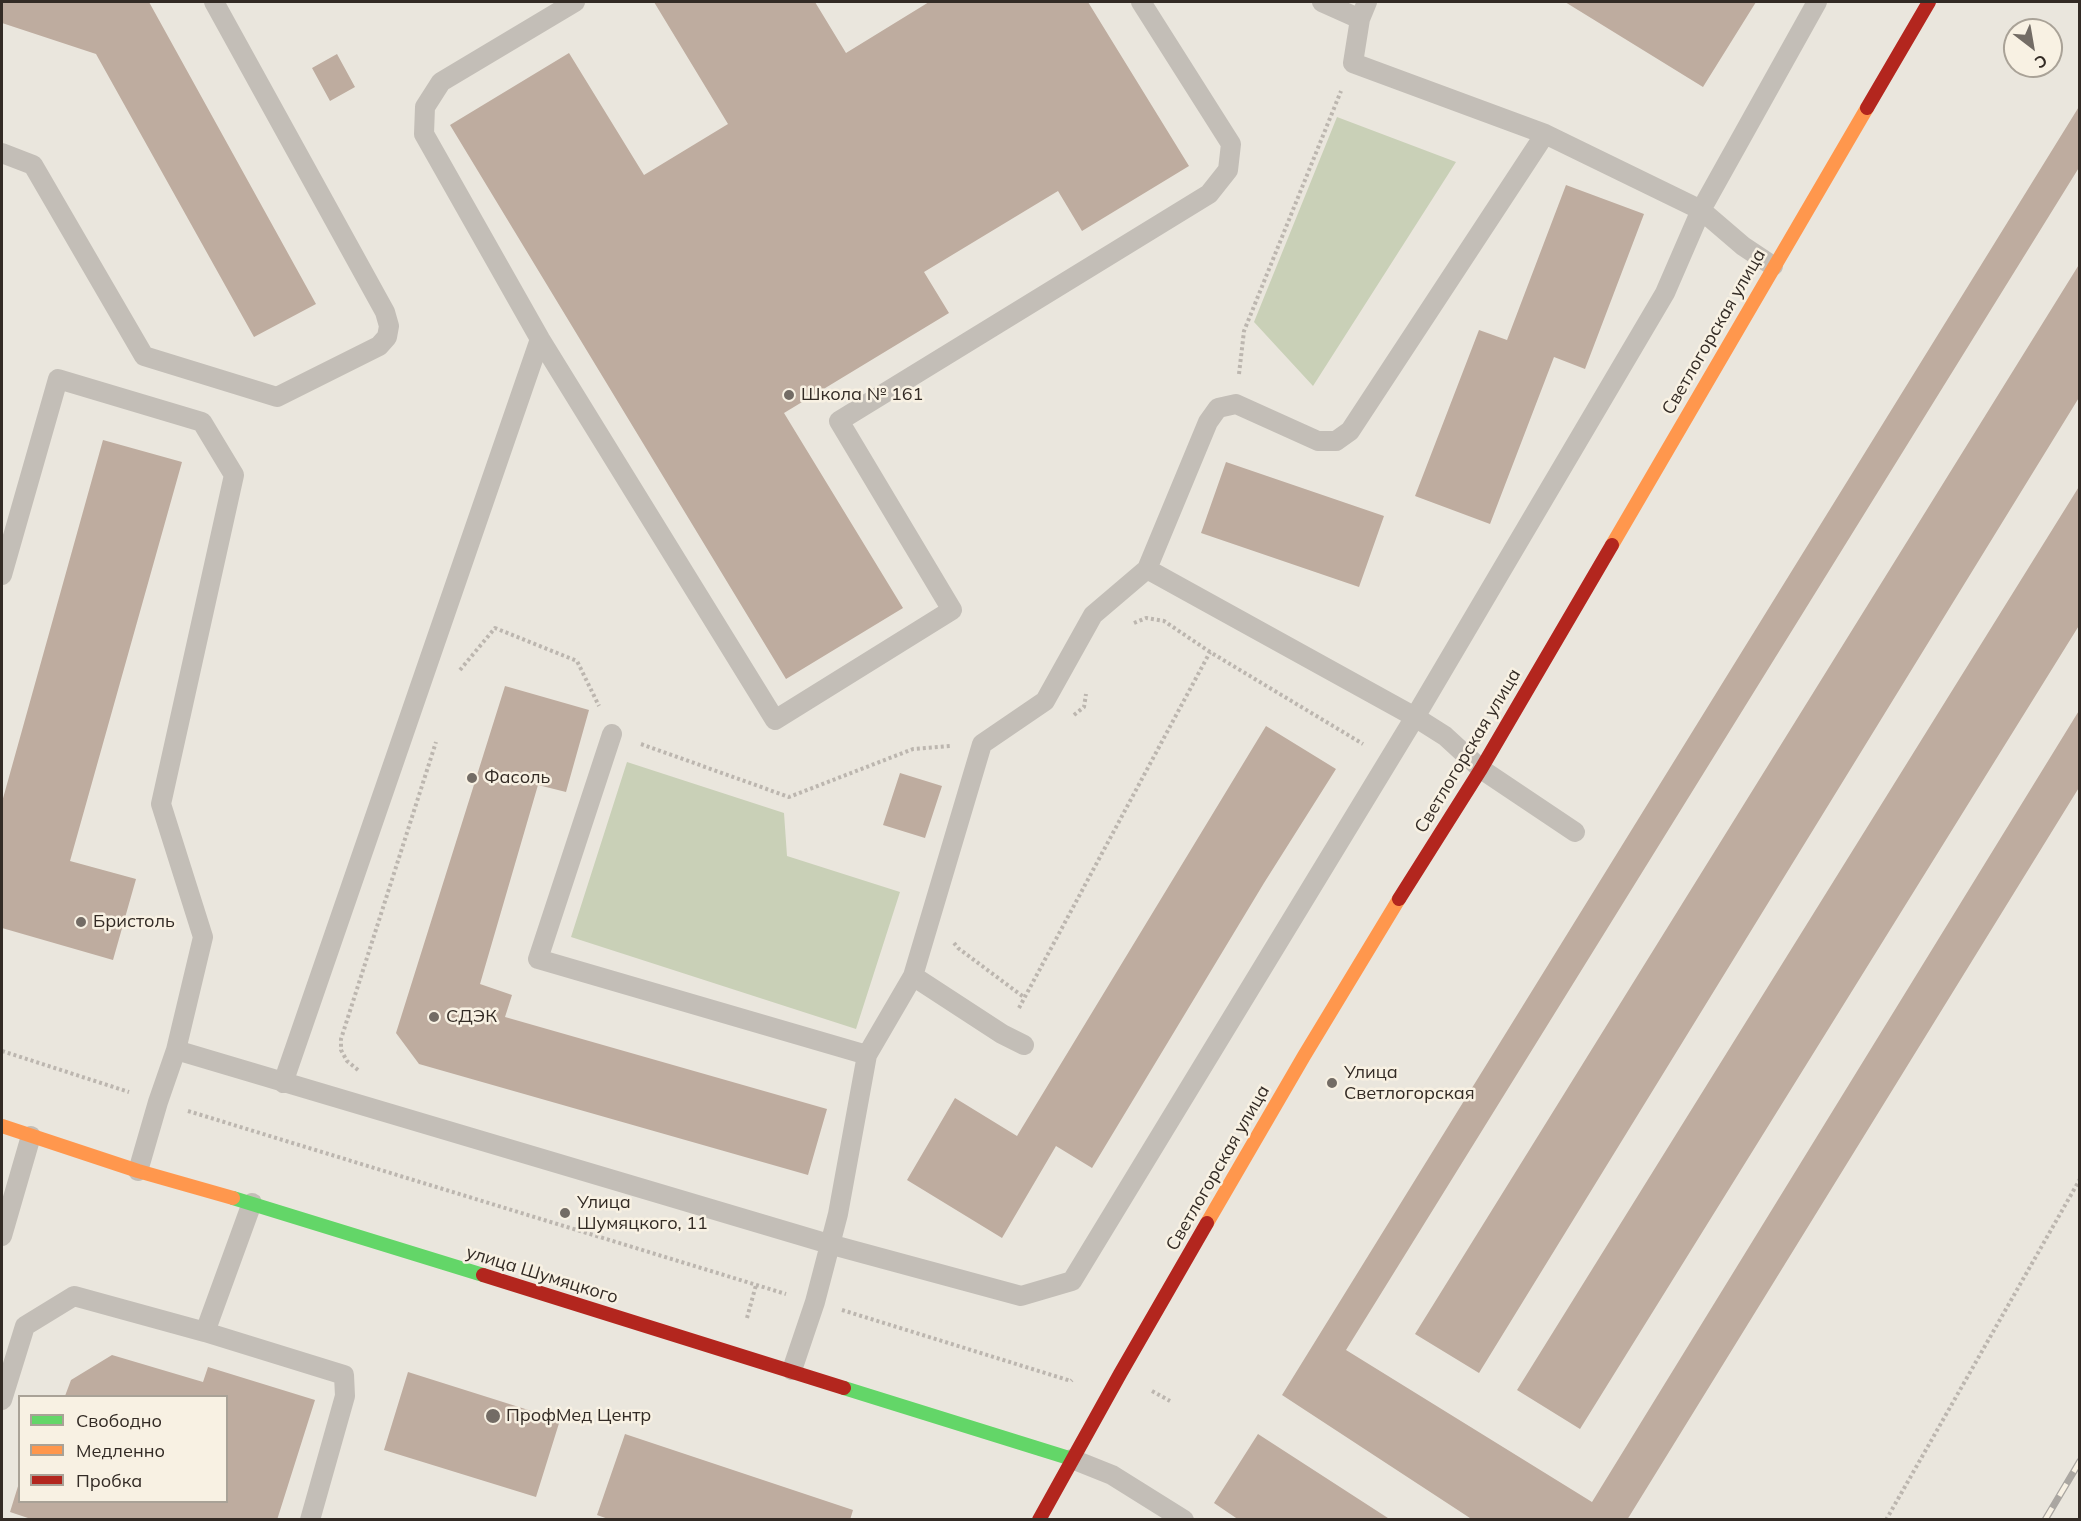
<!DOCTYPE html>
<html>
<head>
<meta charset="utf-8">
<style>
	body { margin:0 }
	#map { position:relative; width:2081px; height:1521px; overflow:hidden; background:#eae6dd; font-family:Mulish,sans-serif }
	canvas { display:block }
	.frame { position:absolute; inset:0; border:3px solid #332b25; pointer-events:none }
	.legend { position:absolute; left:18px; top:1395px; width:210px; height:108px; box-sizing:border-box; background:#f8f1e3; border:2px solid #a9a297; margin:0; padding:8px 10px; list-style:none; font-size:18px; color:#332b25 }
	.legend li { display:flex; align-items:center; gap:12px; height:30px }
	.legend b { width:30px; border:2px solid #a9a297 }
	.north { position:absolute; left:2003px; top:18px; width:60px; height:60px; box-sizing:border-box; background:#f8f1e3; border:2px solid #a9a297; border-radius:50%; rotate:149deg; font-size:16px; font-weight:700; line-height:24px; text-align:center; color:#332b25 }
	.north::after { content:''; display:block; margin:auto; width:21px; height:27px; background:#736c65; clip-path:polygon(50% 0,100% 100%,50% 72%,0 100%) }
</style>
</head>
<body>
<div id="map">
<canvas width="2081" height="1521"></canvas>
<div class="frame"></div>
<ul class="legend">
<li><b style="height:8px;background:#63d668"></b>Свободно</li>
<li><b style="height:8px;background:#ff974d"></b>Медленно</li>
<li><b style="height:8px;background:#b3261e"></b>Пробка</li>
</ul>
<div class="north">С</div>
</div>
<script>
const context = document.querySelector('canvas').getContext('2d');
context.lineJoin = 'round';
function fillPath(path, color) { context.fillStyle = color; context.fill(path, 'evenodd'); }
const poly = rows => new Path2D(rows.map(r => 'M' + r).join(''));
function stroke(path, color, width, dash) { context.strokeStyle = color; context.lineWidth = width; context.lineCap = dash ? 'butt' : 'round'; context.setLineDash(dash || []); context.stroke(path); }
function label(font, color, halo, rows, align = 'center') {
  context.font = font + ' Mulish,sans-serif'; context.lineWidth = 5; context.setLineDash([]); context.textBaseline = 'middle'; context.strokeStyle = halo; context.fillStyle = color; for (const [text, x, y, turn = 0] of rows) {
    context.save(); context.translate(x, y); context.rotate((+turn || 0) * Math.PI / 180); context.textAlign = isNaN(turn) ? turn : align; if (halo) context.strokeText(text, 0, 0); context.fillText(text, 0, 0); context.restore();
  }
}
fillPath(poly([
	[1337,117,1456,162,1313,386,1254,322],
	[627,762,784,813,787,856,900,892,856,1029,571,937]
]), '#c9d0b7');
fillPath(poly([
	[2,2,149,2,316,304,254,337,96,54,2,23],
	[654,2,815,2,846,53,929,2,1088,2,1189,166,1082,231,1058,191,924,272,949,313,784,413,903,608,786,679,450,125,569,53,644,175,728,124],
	[1565,2,1756,2,1703,87],
	[337,54,355,87,330,101,312,68],
	[2080,105,2080,166,1346,1350,1592,1502,2080,709,2080,786,1627,1520,1473,1520,1282,1395],
	[1566,185,1644,214,1585,369,1554,357,1490,524,1415,496,1479,330,1507,340],
	[2080,263,2080,396,1479,1373,1415,1334],
	[103,440,182,462,70,861,136,879,113,960,2,928,2,802],
	[1226,462,1384,516,1359,587,1201,533],
	[2080,485,2080,624,1580,1429,1517,1390],
	[505,686,589,710,566,792,538,785,480,984,512,995,505,1017,827,1109,808,1175,419,1064,396,1033],
	[1266,726,1336,769,1264,883,1092,1168,1056,1146,1002,1238,907,1180,955,1098,1017,1136],
	[900,773,942,786,925,838,883,825],
	[112,1355,203,1382,208,1367,315,1400,277,1520,34,1520,10,1512,19,1483,20,1502,226,1502,226,1396,65,1396,71,1380],
	[408,1372,560,1420,536,1497,384,1450],
	[625,1434,853,1510,850,1520,611,1520,597,1515],
	[1258,1434,1391,1520,1239,1520,1214,1503]
]), '#beac9f');
stroke(poly([
	[1239,374,1244,331,1341,91],
	[1134,623,1146,618,1164,621,1210,652,1363,744],
	[460,670,495,628,577,661,599,706],
	[1074,715,1084,707,1086,694],
	[641,744,789,797,913,749,951,746],
	[954,943,958,948,1025,998],
	[1019,1008,1210,652],
	[2,1051,129,1092],
	[358,1070,347,1061,341,1050,341,1039,436,742],
	[188,1111,786,1294],
	[842,1310,1071,1381,1072,1380],
	[747,1318,756,1285],
	[1152,1391,1170,1401],
	[1886,1520,2080,1179]
]), '#bcb6af', 4, [3, 3]);
stroke(poly([
	[575,2,441,82,425,107,424,134,540,339,775,720,952,610,839,421,1209,194,1228,170,1231,144,1141,2],
	[1322,2,1360,19],
	[1367,2,1360,19,1353,63,1545,134,1701,210,1743,246,1773,266],
	[2,153,33,165,144,356,277,397,379,346,387,337,389,326,385,312,214,2],
	[1147,569,1208,422,1218,408,1236,404,1318,441,1336,441,1350,431,1545,134],
	[2,575,58,379,202,422,234,475,161,804,203,937,176,1050,158,1102,138,1171],
	[612,734,538,959,867,1055,838,1214,815,1302,792,1370],
	[913,976,1002,1034,1024,1045],
	[176,1050,829,1244,1021,1296,1072,1281,1415,717,1665,293,1701,210,1817,2],
	[867,1055,913,976,982,744,1045,701,1093,615,1147,569,1415,717,1445,736,1481,769,1575,832],
	[283,1083,540,339],
	[2,1236,31,1136],
	[205,1332,344,1375,345,1396,310,1520],
	[2,1400,25,1326,74,1296,205,1332,252,1203],
	[1072,1459,1112,1475,1184,1520]
]), '#c3beb7', 20);
stroke(poly([
	[233,1198,483,1275],
	[844,1388,1072,1459]
]), '#63d668', 14);
stroke(poly([
	[1612,545,1867,108],
	[2,1126,138,1171,233,1198],
	[1207,1223,1304,1056,1399,899]
]), '#ff974d', 14);
stroke(poly([
	[1867,108,1929,2],
	[1399,899,1481,769,1612,545],
	[483,1275,844,1388],
	[1039,1520,1120,1374,1207,1223]
]), '#b3261e', 14);
const rail = poly([
	[2045,1520,2080,1461]
]);
stroke(rail, '#aaa6a1', 7);
stroke(rail, '#f8f1e3', 4.5, [14]);
for (const [x, y, r, color] of [
	[789,395,6,"#736c65"],
	[472,778,6,"#736c65"],
	[81,922,6,"#736c65"],
	[434,1017,6,"#736c65"],
	[1332,1083,6,"#736c65"],
	[565,1213,6,"#736c65"],
	[493,1416,8,"#736c65"]
]) { const dot = new Path2D(); dot.arc(x, y, r, 0, 2 * Math.PI); context.fillStyle = color; context.fill(dot); stroke(dot, '#f8f1e3', 2); }
label('18px', '#332b25', '#f8f1e3', [
	["Светлогорская улица",1714,332,-60],
	["Светлогорская улица",1468,751,-59],
	["Светлогорская улица",1218,1168,-60],
	["улица Шумяцкого",542,1275,17]
]);
label('18px', '#332b25', '#f8f1e3', [
	["Школа № 161",801,395],
	["Фасоль",484,778],
	["Бристоль",93,922],
	["СДЭК",446,1017],
	["Улица",1344,1073],
	["Светлогорская",1344,1094],
	["Улица",577,1203],
	["Шумяцкого, 11",577,1224],
	["ПрофМед Центр",506,1416]
], 'left');
</script>
</body>
</html>
